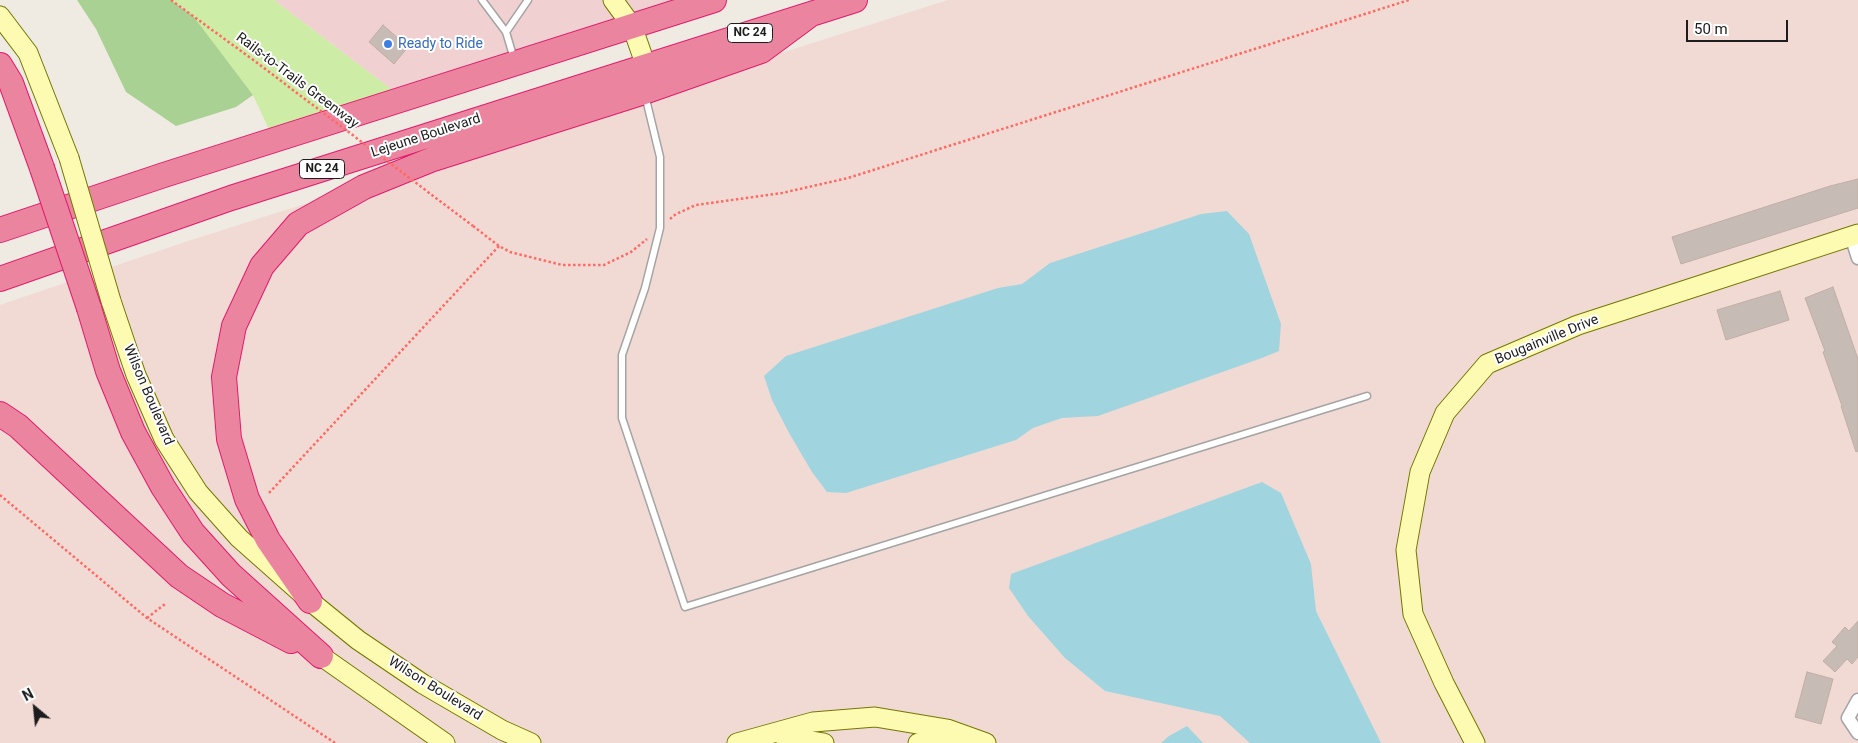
<!DOCTYPE html>
<html>
<head>
<meta charset="utf-8">
<style>
	body { margin:0 }
	#map { position:relative; width:1858px; height:743px; overflow:hidden; background:#efeae2; font-family:Roboto,sans-serif }
	canvas { display:block }
	.north { position:absolute; left:10px; top:683px; width:50px; height:50px; -webkit-text-stroke:4px #fff; paint-order:stroke; rotate:332deg; font-size:14px; font-weight:700; line-height:20px; text-align:center; color:#1d1d1d }
	.north::after { content:''; display:block; margin:auto; width:18px; height:22px; background:#1d1d1d; clip-path:polygon(50% 0,100% 100%,50% 72%,0 100%) }
	.scale { position:absolute; left:1686px; top:20px; width:102px; height:22px; box-sizing:border-box; border:2px solid #1d1d1d; border-top:0; padding-left:6px; font-size:15px; line-height:18px; white-space:nowrap; color:#1d1d1d; -webkit-text-stroke:4px #fff; paint-order:stroke }
</style>
</head>
<body>
<div id="map">
<canvas width="1858" height="743"></canvas>
<div class="north">N</div>
<div class="scale">50 m</div>
</div>
<script>
const context = document.querySelector('canvas').getContext('2d');
context.lineJoin = 'round';
function fillPath(path, color) { context.fillStyle = color; context.fill(path, 'evenodd'); }
const poly = rows => new Path2D(rows.map(r => 'M' + r).join(''));
function stroke(path, color, width, dash) { context.strokeStyle = color; context.lineWidth = width; context.lineCap = dash ? 'butt' : 'round'; context.setLineDash(dash || []); context.stroke(path); }
function label(font, color, halo, rows, align = 'center') {
  context.font = font + ' Roboto,sans-serif'; context.lineWidth = 4; context.setLineDash([]); context.textBaseline = 'middle'; context.strokeStyle = halo; context.fillStyle = color; for (const [text, x, y, turn = 0] of rows) {
    context.save(); context.translate(x, y); context.rotate((+turn || 0) * Math.PI / 180); context.textAlign = isNaN(turn) ? turn : align; if (halo) context.strokeText(text, 0, 0); context.fillText(text, 0, 0); context.restore();
  }
}
fillPath(poly([
	[274,0,714,0,403,98]
]), '#f1d0d1');
fillPath(poly([
	[948,0,1858,0,1858,743,0,743,0,305,185,242]
]), '#f2dad4');
fillPath(poly([
	[171,0,274,0,403,98,274,140,253,95,188,12]
]), '#cdeca5');
fillPath(poly([
	[77,0,171,0,193,16,253,95,236,107,176,126,126,92,96,29]
]), '#aad194');
fillPath(poly([
	[1227,211,1249,234,1281,324,1279,351,1262,358,1098,416,1062,418,1033,428,1016,440,846,493,827,492,812,472,789,433,772,400,764,376,786,356,998,288,1022,284,1050,263,1201,214],
	[1262,482,1281,493,1311,564,1316,611,1381,743,1250,743,1220,716,1105,691,1065,658,1028,616,1009,588,1011,574],
	[1187,726,1203,743,1161,743,1169,736]
]), '#a0d5df');
const building = poly([
	[383,25,408,47,394,64,369,42,383,25],
	[1858,179,1858,208,1681,264,1672,237,1830,186,1858,179],
	[1833,287,1858,359,1858,451,1856,452,1841,406,1842,406,1823,352,1825,351,1805,298,1833,287],
	[1780,291,1789,320,1726,340,1717,310,1780,291],
	[1858,621,1858,657,1852,664,1847,659,1835,672,1823,661,1837,646,1832,642,1845,627,1849,631,1858,621],
	[1807,672,1833,679,1821,724,1795,717,1807,672]
]);
fillPath(building, '#c7bbb5');
stroke(building, '#c1afa4', 1);
const lane = poly([
	[482,0,506,32,514,59],
	[506,32,528,0],
	[645,95,660,157,660,228,645,288,622,355,622,418,685,607,1367,396]
]);
const street = poly([
	[1851,236,1858,258],
	[1858,700,1848,718,1858,733]
]);
const secondary = poly([
	[613,0,632,26,646,66],
	[0,16,28,53,69,158],
	[111,301,136,375,164,439,198,492,239,538,310,601,358,640,423,684,502,730,531,743],
	[321,656,445,743],
	[737,743,813,722,875,717,947,729,986,743],
	[786,743,812,741,824,743],
	[918,743,923,742,948,743],
	[1475,743,1444,683,1413,614,1406,550,1420,472,1445,413,1487,364,1578,325,1858,234]
]);
const highway = poly([
	[0,65,11,83,42,168],
	[0,230,164,175,714,0],
	[0,279,231,198,855,0],
	[89,308,108,371,133,432,163,487,193,533,231,575,321,656],
	[0,414,18,426,179,576,222,605,291,641],
	[310,601,268,540,247,499,229,439,224,377,234,326,262,266,298,224,364,187,433,159,644,92,761,51,811,14]
]);
stroke(lane, '#a4a4a4', 9);
stroke(street, '#a4a4a4', 15);
stroke(secondary, '#737800', 21);
stroke(highway, '#e11a6c', 26);
stroke(poly([
	[171,0,252,59],
	[670,219,676,214,696,205,782,193,848,178,1409,0],
	[473,226,499,246,510,252,562,265,604,265,631,252,647,239],
	[269,493,499,246],
	[0,495,147,618,335,743],
	[147,618,165,604]
]), '#ff6963', 2.5, [2.5, 2.5]);
stroke(lane, '#fff', 6);
stroke(street, '#fff', 12);
stroke(secondary, '#fdfbb2', 19);
stroke(highway, '#eb859f', 24);
const secondaryBridge = poly([
	[69,158,111,301]
]);
const highwayBridge = poly([
	[42,168,89,308]
]);
stroke(secondaryBridge, '#737800', 21, []);
stroke(highwayBridge, '#e11a6c', 26, []);
stroke(poly([
	[252,59,473,226]
]), '#ff6963', 2.5, [2.5, 2.5]);
stroke(secondaryBridge, '#fdfbb2', 19);
stroke(highwayBridge, '#eb859f', 24);
for (const [x, y, r, color] of [
	[388,44,5,"#3f7fe0"]
]) { const dot = new Path2D(); dot.arc(x, y, r, 0, 2 * Math.PI); context.fillStyle = color; context.fill(dot); stroke(dot, '#fff', 2); }
for (const [x, y, w] of [
	[750,33,45],
	[322,169,45]
]) { const box = new Path2D(); box.roundRect(x - w / 2, y - 9.5, w, 19, 4); context.fillStyle = '#fff'; context.fill(box); stroke(box, '#1d1d1d', 1); }
label('bold 12px', '#1d1d1d', null, [
	["NC 24",750,33],
	["NC 24",322,169]
]);
label('14px', '#366cbe', '#fff', [
	["Ready to Ride",398,44]
], 'left');
label('14px', '#1d1d1d', '#fff', [
	["Rails-to-Trails Greenway",297,81,37],
	["Lejeune Boulevard",426,136,-18],
	["Bougainville Drive",1547,340,-22],
	["Wilson Boulevard",148,395,67],
	["Wilson Boulevard",435,689,32]
]);
</script>
</body>
</html>
